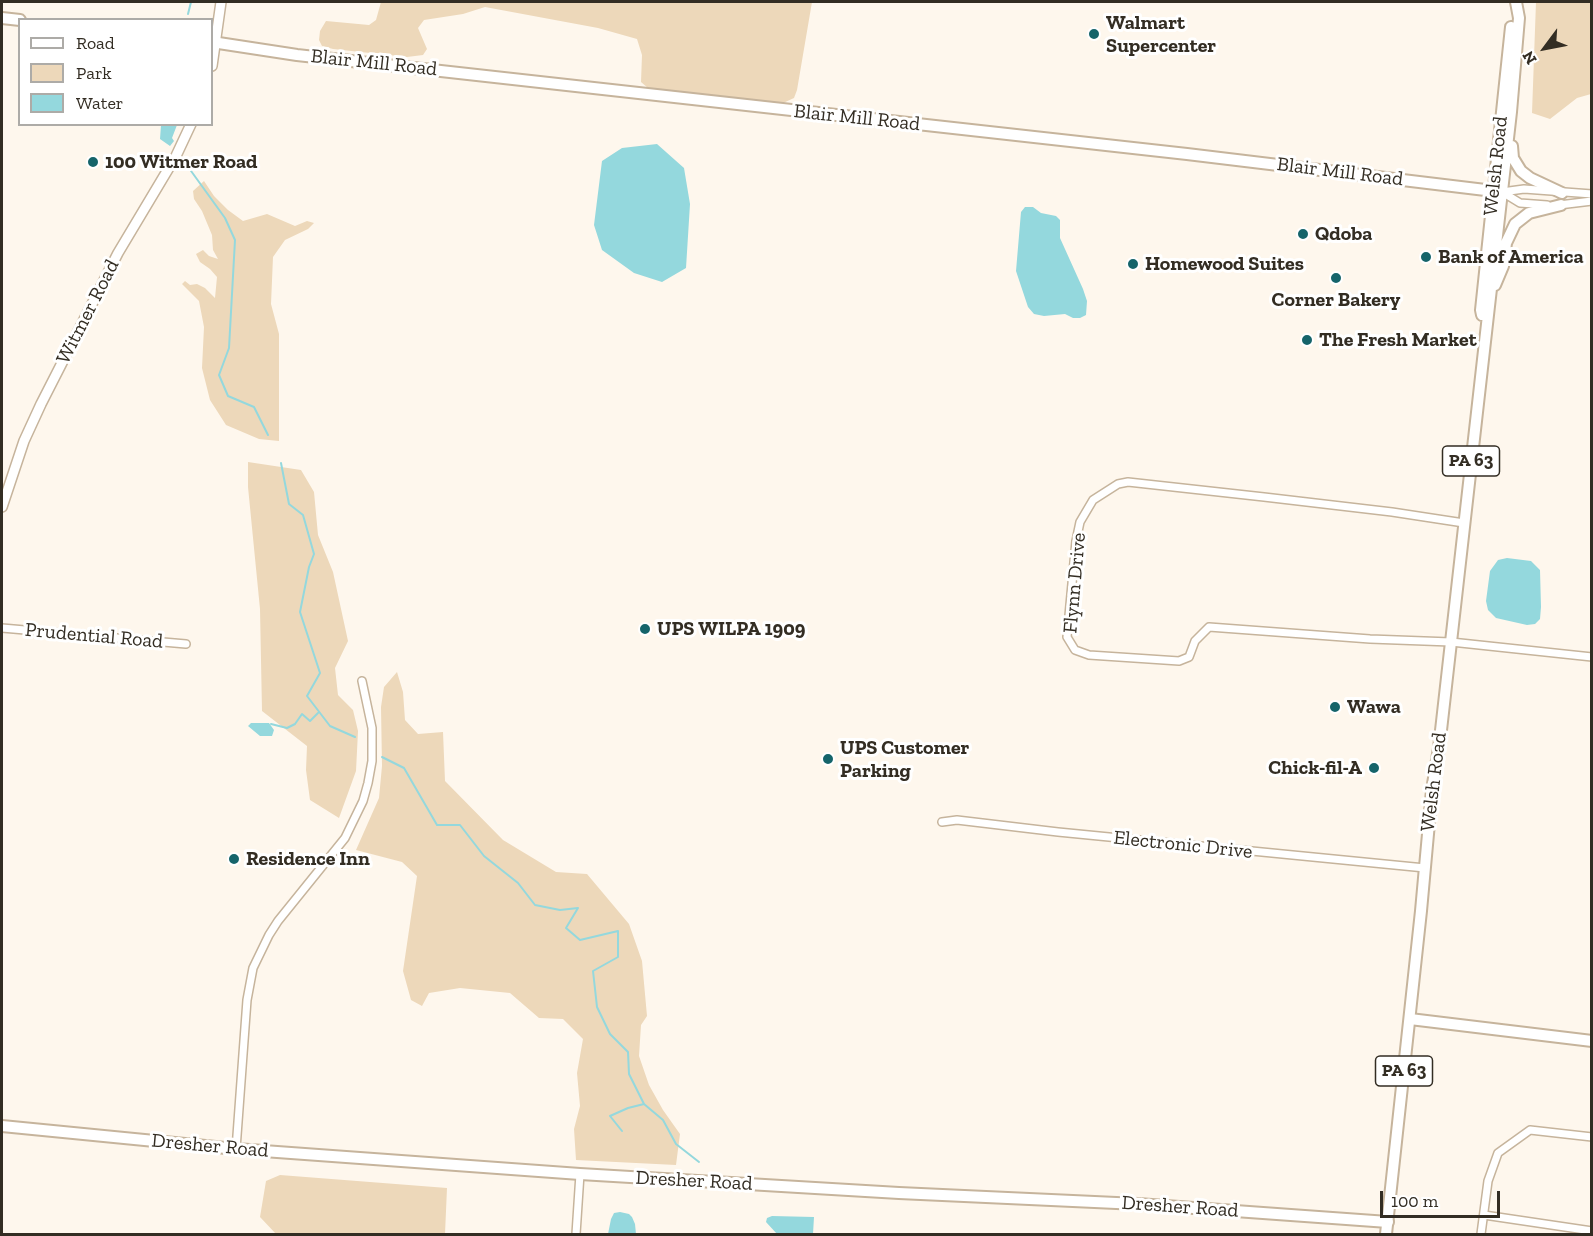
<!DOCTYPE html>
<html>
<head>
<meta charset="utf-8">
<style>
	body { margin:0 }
	#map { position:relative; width:1593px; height:1236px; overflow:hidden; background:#fef7ed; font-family:"Zilla Slab",serif }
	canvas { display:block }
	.frame { position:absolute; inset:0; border:3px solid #332d23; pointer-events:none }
	.legend { position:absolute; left:18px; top:18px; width:195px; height:108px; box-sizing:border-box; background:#fff; border:2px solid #adaba7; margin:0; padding:8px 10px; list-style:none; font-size:18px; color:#332d23 }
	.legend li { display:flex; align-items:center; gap:12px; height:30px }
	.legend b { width:30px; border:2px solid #adaba7 }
	.north { position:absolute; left:1515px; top:18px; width:60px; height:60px; -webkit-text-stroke:4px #fff; paint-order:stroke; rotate:238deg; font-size:16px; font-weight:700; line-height:24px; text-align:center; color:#332d23 }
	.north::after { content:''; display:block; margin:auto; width:21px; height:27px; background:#332d23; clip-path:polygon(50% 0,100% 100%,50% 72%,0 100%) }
	.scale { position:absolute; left:1380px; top:1191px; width:120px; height:27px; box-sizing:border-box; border:3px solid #332d23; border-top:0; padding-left:8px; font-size:18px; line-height:21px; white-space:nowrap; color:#332d23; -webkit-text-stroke:4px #fff; paint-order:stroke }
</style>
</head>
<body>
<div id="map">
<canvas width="1593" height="1236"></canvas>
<div class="frame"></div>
<ul class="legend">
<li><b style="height:8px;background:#fff"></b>Road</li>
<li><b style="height:16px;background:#edd8ba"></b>Park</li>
<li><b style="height:16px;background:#94d8dd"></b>Water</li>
</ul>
<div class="north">N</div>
<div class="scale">100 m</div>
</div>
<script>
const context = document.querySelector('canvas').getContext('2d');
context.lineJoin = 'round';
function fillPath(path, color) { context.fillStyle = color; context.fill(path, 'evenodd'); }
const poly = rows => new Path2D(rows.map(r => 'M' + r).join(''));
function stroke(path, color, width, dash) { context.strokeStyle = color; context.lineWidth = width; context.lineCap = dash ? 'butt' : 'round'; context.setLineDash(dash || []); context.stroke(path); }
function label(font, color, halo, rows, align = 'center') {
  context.font = font + ' "Zilla Slab",serif'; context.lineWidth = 6; context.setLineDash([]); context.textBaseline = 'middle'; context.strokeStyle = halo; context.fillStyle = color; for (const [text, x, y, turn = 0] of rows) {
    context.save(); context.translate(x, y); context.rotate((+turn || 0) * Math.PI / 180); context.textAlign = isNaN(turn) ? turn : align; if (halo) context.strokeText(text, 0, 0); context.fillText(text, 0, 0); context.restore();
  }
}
fillPath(poly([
	[381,2,812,2,797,90,794,98,781,104,648,88,641,82,642,55,637,39,598,28,485,7,463,14,424,20,418,28,427,49,423,55,407,57,333,49,322,46,319,40,320,31,326,21,369,25,376,20],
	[1536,2,1591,2,1591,94,1577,98,1550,119,1532,113],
	[204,181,214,196,228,210,243,221,267,214,295,226,307,221,314,223,308,229,285,240,273,257,271,304,279,334,279,441,259,439,226,425,210,400,202,368,204,327,199,301,182,284,185,281,190,285,197,284,205,288,215,298,217,277,210,269,200,262,196,254,203,250,209,256,218,259,213,250,212,235,202,211,194,199,193,191],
	[248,462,301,470,314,492,318,535,333,572,348,641,335,668,338,695,353,710,358,731,356,771,339,818,310,800,306,770,307,746,262,711,260,609,248,487],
	[397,672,403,692,405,720,418,734,443,732,445,781,503,840,556,872,587,874,629,924,642,961,647,1016,641,1025,639,1056,649,1085,663,1110,680,1134,676,1165,576,1160,574,1129,580,1106,577,1073,583,1039,563,1019,539,1018,510,993,460,988,429,993,422,1006,411,1000,403,971,417,876,402,862,356,850,379,798,382,766,381,707,384,687],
	[280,1175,447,1188,445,1234,276,1234,260,1217,266,1181]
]), '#edd8ba');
fillPath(poly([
	[161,125,177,125,172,138,174,141,170,146,160,139],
	[657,144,684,168,690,204,686,268,662,282,634,273,602,250,594,225,602,161,622,148],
	[1025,207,1033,207,1041,213,1056,216,1060,220,1060,238,1083,289,1087,301,1086,315,1080,318,1073,318,1065,314,1044,316,1034,314,1028,307,1016,271,1021,212],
	[1507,558,1531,561,1540,570,1541,607,1540,619,1535,624,1527,625,1496,618,1488,610,1486,601,1490,571,1498,560],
	[251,723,269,723,274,730,272,736,260,736,248,726],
	[620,1212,629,1214,632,1217,635,1224,636,1234,608,1234,611,1219,614,1213],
	[772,1216,814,1217,813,1234,777,1234,766,1222,767,1218]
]), '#94d8dd');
stroke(poly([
	[188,14,191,2],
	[186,164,225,218,235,240,229,348,219,375,228,396,254,407,268,435],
	[281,463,289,504,303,515,314,554,309,567,300,612,320,673,307,696,330,726,355,737],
	[271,724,287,728,295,724,302,714,310,721,318,713],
	[382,757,404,768,437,825,460,825,484,856,518,883,535,905,560,910,578,908,566,928,580,940,618,931,618,957,593,971,597,1007,610,1034,628,1052,629,1074,644,1104,628,1108,610,1116,622,1131],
	[644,1104,663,1120,676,1144,699,1162]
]), '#94d8dd', 2);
const minor = poly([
	[1502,192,1520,203,1547,205],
	[1502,192,1524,189,1592,194],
	[1559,205,1592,201],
	[1464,523,1392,512,1264,497,1128,482,1118,484,1093,500,1080,522,1076,541,1067,637,1075,650,1089,655,1179,661,1189,657,1195,641,1209,627,1370,639,1451,642,1592,657],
	[2,628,186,644],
	[942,822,957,820,1058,832,1425,868],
	[236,1149,247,1000,253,968,269,935,278,921,345,838,363,801,368,783,372,761,372,728,362,681],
	[1484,1215,1592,1231],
	[576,1234,580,1174],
	[1481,1234,1488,1181,1498,1153,1530,1130,1592,1137]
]);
const tertiary = poly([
	[212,66,221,2],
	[2,507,24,441,41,404,118,253,176,156,191,124]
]);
const secondary = poly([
	[2,18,20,20],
	[212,42,297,55,1187,154,1502,192],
	[1410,1019,1592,1041],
	[2,1126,236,1149,580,1174,899,1193,1138,1204,1388,1222]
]);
const primary = poly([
	[1512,146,1513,158,1521,171,1530,178,1562,193],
	[1495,285,1503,266,1506,243,1515,224,1529,213,1561,205],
	[1482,315,1481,310,1511,27],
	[1386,1234,1421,911,1432,790,1439,748,1511,112,1519,18,1516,2]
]);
stroke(minor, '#c6b49c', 10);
stroke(tertiary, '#c6b49c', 12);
stroke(secondary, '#c6b49c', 14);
stroke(primary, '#c6b49c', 14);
stroke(minor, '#fff', 7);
stroke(tertiary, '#fff', 9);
stroke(secondary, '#fff', 10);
stroke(primary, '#fff', 10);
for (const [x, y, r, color] of [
	[1094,34,6,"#15646a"],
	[93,162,6,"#15646a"],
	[1303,234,6,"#15646a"],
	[1426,257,6,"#15646a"],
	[1133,264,6,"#15646a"],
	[1336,278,6,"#15646a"],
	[1307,340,6,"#15646a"],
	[645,629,6,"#15646a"],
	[1335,707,6,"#15646a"],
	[828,759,6,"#15646a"],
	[1374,768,6,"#15646a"],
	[234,859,6,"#15646a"]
]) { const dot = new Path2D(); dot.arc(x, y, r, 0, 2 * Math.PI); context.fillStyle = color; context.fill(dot); stroke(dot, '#fff', 2); }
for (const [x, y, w] of [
	[1471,461,57],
	[1404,1071,57]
]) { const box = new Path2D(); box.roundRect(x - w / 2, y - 15, w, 30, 4.5); context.fillStyle = '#fff'; context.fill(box); stroke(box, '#332d23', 1.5); }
label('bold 18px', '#332d23', null, [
	["PA 63",1471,461],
	["PA 63",1404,1071]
]);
label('bold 20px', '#332d23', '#fff', [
	["Walmart",1106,23],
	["Supercenter",1106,46],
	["100 Witmer Road",105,162],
	["Qdoba",1315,234],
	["Bank of America",1438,257],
	["Homewood Suites",1145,264],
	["Corner Bakery",1336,300,"center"],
	["The Fresh Market",1319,340],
	["UPS WILPA 1909",657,629],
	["Wawa",1347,707],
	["UPS Customer",840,748],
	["Parking",840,771],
	["Chick-fil-A",1362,768,"right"],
	["Residence Inn",246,859]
], 'left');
label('20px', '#332d23', '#fff', [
	["Blair Mill Road",374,63,6],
	["Blair Mill Road",857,118,6],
	["Welsh Road",1496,166,-84],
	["Blair Mill Road",1340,172,7],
	["Witmer Road",88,312,-63],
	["Flynn Drive",1075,583,-85],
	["Prudential Road",94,636,5],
	["Welsh Road",1434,782,-83],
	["Electronic Drive",1183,845,6],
	["Dresher Road",210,1146,5],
	["Dresher Road",694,1181,3],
	["Dresher Road",1180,1207,4]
]);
</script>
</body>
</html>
